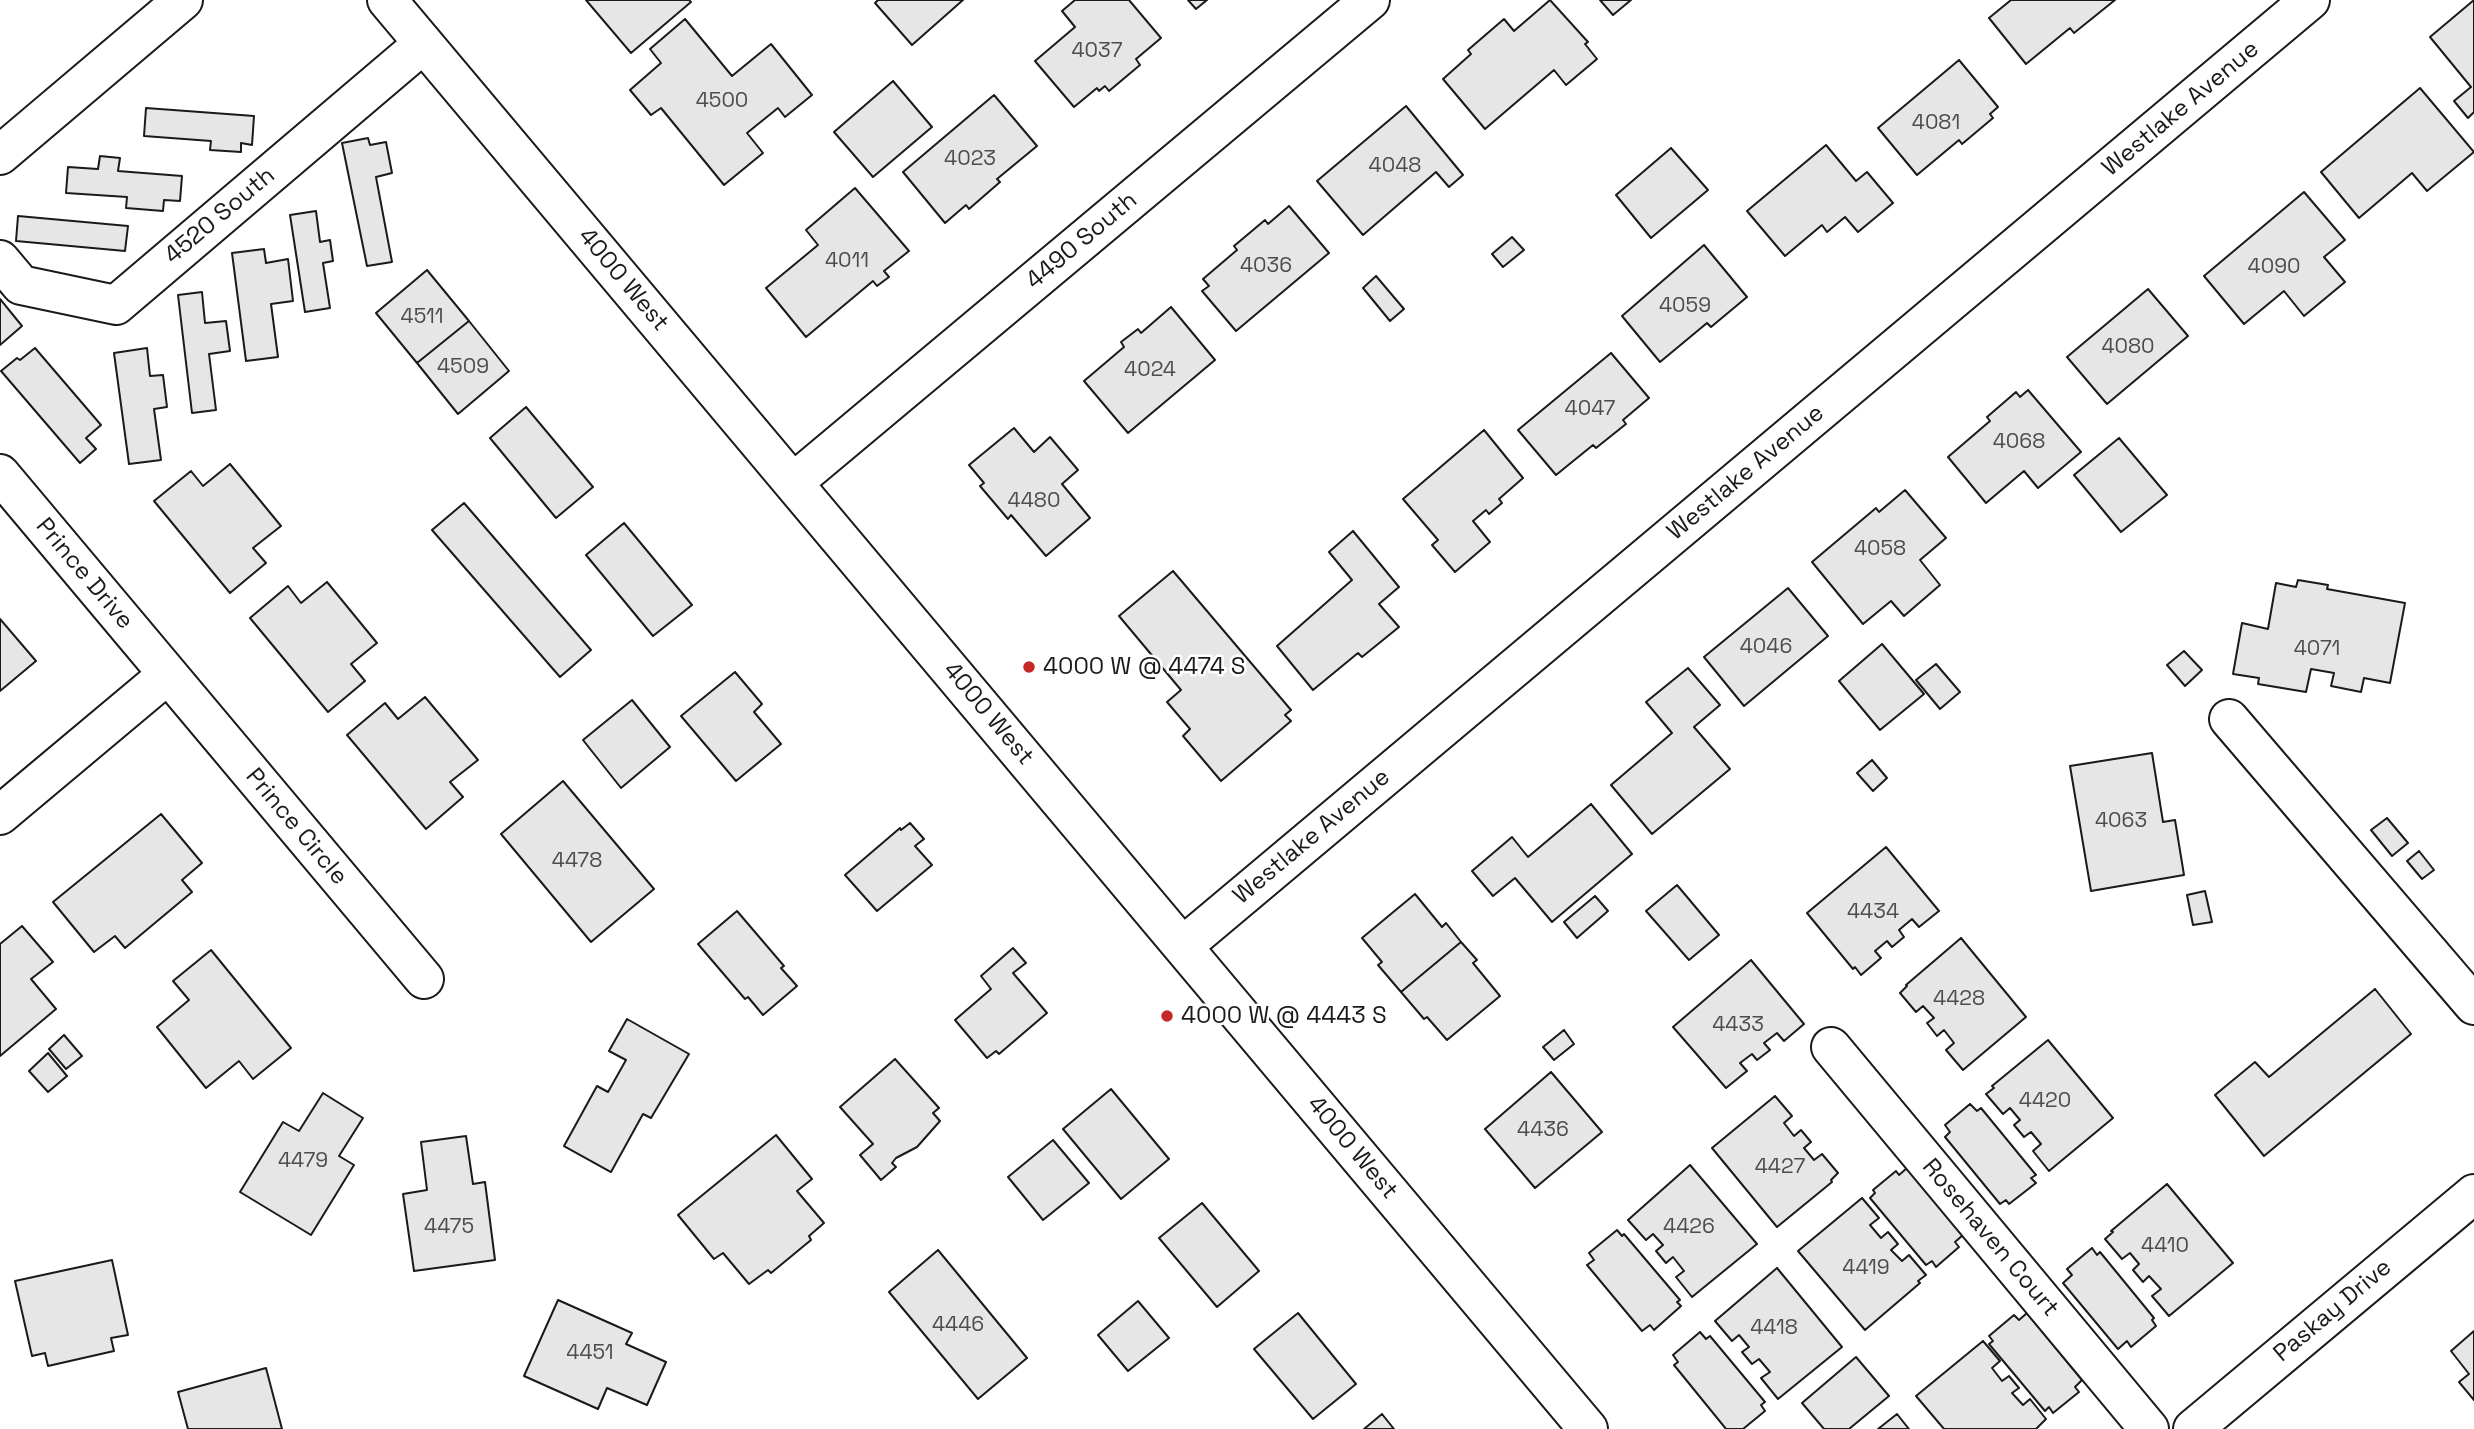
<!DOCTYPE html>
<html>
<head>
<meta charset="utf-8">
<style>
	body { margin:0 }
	canvas { display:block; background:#fff }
</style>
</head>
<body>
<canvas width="2474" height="1429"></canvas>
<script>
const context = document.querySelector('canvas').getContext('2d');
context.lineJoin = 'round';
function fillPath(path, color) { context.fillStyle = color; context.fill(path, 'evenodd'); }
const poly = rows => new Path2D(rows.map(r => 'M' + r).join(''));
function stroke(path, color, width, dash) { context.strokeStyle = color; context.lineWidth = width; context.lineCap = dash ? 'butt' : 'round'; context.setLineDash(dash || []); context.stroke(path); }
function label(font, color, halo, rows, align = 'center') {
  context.font = font + ' "Space Grotesk",sans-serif'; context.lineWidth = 5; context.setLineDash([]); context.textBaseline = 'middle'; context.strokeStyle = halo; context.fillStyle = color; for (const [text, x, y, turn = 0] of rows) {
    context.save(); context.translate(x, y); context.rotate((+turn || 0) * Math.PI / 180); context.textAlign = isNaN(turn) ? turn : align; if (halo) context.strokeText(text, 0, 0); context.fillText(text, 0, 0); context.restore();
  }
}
const building = poly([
	[586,0,689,0,691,2,631,53,586,0],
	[878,0,963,0,912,45,875,3,878,0],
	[1075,0,1129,0,1161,38,1136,59,1140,65,1109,91,1105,86,1099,91,1097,88,1074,107,1035,61,1075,27,1062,11,1075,0],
	[1188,0,1207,0,1196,9,1188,0],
	[1550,0,1588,42,1585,44,1597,59,1566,85,1554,70,1485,129,1443,79,1471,54,1468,50,1504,19,1514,31,1550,0],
	[1600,0,1631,0,1613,15,1600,0],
	[2011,0,2115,0,2074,33,2070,28,2026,64,1989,18,2011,0],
	[2474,0,2474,112,2468,118,2454,101,2471,87,2430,37,2474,0],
	[685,19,732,76,771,44,812,95,785,117,778,108,747,133,763,153,724,185,661,108,651,115,630,90,661,63,650,49,685,19],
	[1959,60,1998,107,1990,114,1993,118,1962,144,1959,140,1917,175,1878,128,1959,60],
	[893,81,932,127,873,177,834,132,893,81],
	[2420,88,2474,152,2427,191,2412,173,2359,218,2321,172,2420,88],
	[994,95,1037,146,997,179,1000,182,969,209,966,205,945,223,903,172,994,95],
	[1406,106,1463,175,1449,187,1436,172,1363,235,1317,181,1406,106],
	[146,108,254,116,252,145,241,143,241,152,210,150,211,141,144,136,146,108],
	[368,138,370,145,386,142,392,173,376,177,392,262,367,266,342,143,368,138],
	[1826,145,1856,181,1867,172,1893,203,1858,232,1845,217,1827,232,1822,225,1785,256,1747,211,1826,145],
	[1671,148,1708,190,1651,238,1616,195,1671,148],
	[100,156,120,158,118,171,182,176,180,201,164,200,163,211,126,208,127,197,66,193,68,167,98,169,100,156],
	[855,188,909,251,884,271,889,277,877,286,873,281,806,337,766,288,818,245,806,230,855,188],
	[2304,192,2345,240,2324,257,2345,282,2304,316,2284,291,2244,324,2204,276,2304,192],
	[1289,206,1329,253,1236,331,1202,291,1209,286,1203,279,1237,250,1234,246,1265,220,1268,224,1289,206],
	[316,211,320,242,330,240,333,261,323,263,330,308,305,312,290,215,316,211],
	[18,216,128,226,125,251,16,241,18,216],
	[1512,237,1524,250,1503,267,1492,254,1512,237],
	[1704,245,1747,297,1711,327,1707,323,1660,362,1622,316,1704,245],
	[264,249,266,263,288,259,293,301,271,304,278,357,246,361,232,253,264,249],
	[427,270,469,321,417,363,376,313,427,270],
	[1376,276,1404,309,1390,321,1363,288,1376,276],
	[2148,289,2188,336,2107,404,2067,357,2148,289],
	[202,292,205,323,226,321,230,351,209,354,216,410,192,413,178,295,202,292],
	[0,299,22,326,0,345,0,299],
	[1171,307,1215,360,1128,433,1084,381,1124,347,1121,342,1138,329,1141,333,1171,307],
	[469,321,509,371,458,414,417,363,469,321],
	[35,348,101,425,86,438,96,449,80,463,1,371,17,358,20,360,35,348],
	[147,348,150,376,163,375,167,407,154,409,161,460,129,464,114,353,147,348],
	[1611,353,1649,398,1623,420,1626,424,1596,448,1593,445,1556,475,1518,430,1611,353],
	[2028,390,2081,452,2038,488,2024,471,1986,503,1948,457,1990,421,1987,417,2016,392,2020,397,2028,390],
	[526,407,593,487,556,518,490,438,526,407],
	[1014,428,1034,452,1050,437,1078,470,1062,484,1090,518,1046,556,1011,515,1008,519,980,486,984,483,969,465,1014,428],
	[1484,430,1523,478,1499,499,1502,503,1489,514,1486,510,1473,521,1490,542,1455,572,1432,545,1438,540,1403,499,1484,430],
	[2119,438,2167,495,2121,532,2074,475,2119,438],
	[230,464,281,526,253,548,266,563,230,593,154,501,191,471,203,486,230,464],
	[1905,490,1946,538,1920,560,1940,585,1904,616,1891,601,1863,624,1812,562,1876,508,1879,512,1905,490],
	[464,503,591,650,560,677,432,530,464,503],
	[624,523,692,605,653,636,586,555,624,523],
	[1353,531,1399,587,1379,604,1399,627,1362,657,1358,653,1313,690,1277,646,1352,580,1329,552,1353,531],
	[1173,571,1291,710,1285,715,1291,721,1221,781,1183,736,1190,729,1167,702,1181,690,1119,616,1173,571],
	[2298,580,2328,585,2327,589,2405,603,2390,683,2364,678,2361,692,2331,686,2334,673,2311,669,2306,692,2258,684,2259,678,2233,674,2242,623,2268,629,2276,583,2296,587,2298,580],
	[327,582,377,643,351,664,365,681,328,712,250,618,288,586,301,603,327,582],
	[1788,588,1828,636,1744,706,1704,657,1788,588],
	[0,619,36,661,0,691,0,619],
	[1882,644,1924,694,1880,730,1839,681,1882,644],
	[2184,651,2202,670,2185,686,2167,665,2184,651],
	[1936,664,1960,692,1940,709,1916,680,1936,664],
	[1688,668,1720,705,1694,727,1730,769,1652,834,1611,785,1672,733,1646,702,1688,668],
	[735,672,762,704,754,712,781,744,736,781,681,716,735,672],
	[425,697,478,760,450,782,463,797,426,829,347,735,385,703,398,719,425,697],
	[632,700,670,747,621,788,583,740,632,700],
	[2152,753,2163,822,2175,820,2184,875,2091,891,2070,766,2152,753],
	[1872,760,1887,778,1873,791,1857,773,1872,760],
	[563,781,654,889,591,942,501,834,563,781],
	[1591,804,1632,854,1552,922,1515,878,1493,896,1472,871,1512,837,1528,857,1591,804],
	[161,814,202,863,182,880,192,892,125,948,115,936,94,952,53,902,161,814],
	[2387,818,2408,843,2392,856,2371,830,2387,818],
	[910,823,924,839,915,846,932,865,877,911,845,875,900,828,901,830,910,823],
	[1886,847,1939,911,1919,927,1912,919,1899,930,1904,937,1892,947,1887,941,1875,951,1881,958,1861,975,1855,967,1853,969,1807,913,1886,847],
	[2419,851,2434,870,2422,879,2407,861,2419,851],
	[1677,885,1719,935,1689,960,1646,911,1677,885],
	[2205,891,2212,922,2193,925,2187,895,2205,891],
	[1415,894,1442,927,1446,923,1461,942,1401,992,1378,965,1382,962,1362,938,1415,894],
	[1595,896,1608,911,1577,938,1564,922,1595,896],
	[737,911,784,966,781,968,797,986,763,1015,748,997,745,999,698,944,737,911],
	[22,926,53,962,31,979,56,1009,0,1056,0,944,22,926],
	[1961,938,2026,1017,1963,1070,1946,1050,1954,1043,1944,1030,1937,1036,1927,1023,1934,1018,1923,1006,1916,1012,1900,993,1907,986,1906,985,1961,938],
	[1461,942,1477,960,1473,963,1500,996,1447,1040,1427,1017,1424,1019,1401,992,1461,942],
	[1013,948,1026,963,1013,973,1047,1013,999,1054,996,1051,987,1058,955,1020,991,989,981,976,1013,948],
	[211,950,291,1048,253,1079,239,1061,206,1088,157,1027,189,1000,173,981,211,950],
	[1751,960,1804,1024,1784,1041,1777,1033,1764,1043,1770,1050,1757,1060,1752,1054,1740,1063,1747,1071,1726,1088,1673,1027,1751,960],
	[2375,989,2411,1034,2264,1156,2215,1095,2255,1062,2269,1077,2375,989],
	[627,1019,689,1054,651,1118,643,1114,611,1172,564,1146,597,1086,608,1092,626,1060,609,1051,627,1019],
	[1564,1030,1574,1044,1554,1060,1543,1047,1564,1030],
	[64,1035,82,1056,66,1069,49,1049,64,1035],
	[2048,1040,2113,1118,2049,1171,2033,1151,2041,1144,2031,1132,2024,1137,2014,1125,2020,1120,2010,1108,2003,1114,1986,1094,1994,1088,1992,1086,2048,1040],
	[48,1053,67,1076,48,1092,29,1071,48,1053],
	[895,1059,939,1108,933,1113,940,1121,917,1147,896,1158,892,1163,896,1167,881,1180,860,1155,873,1144,840,1107,895,1059],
	[1551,1072,1602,1132,1535,1188,1485,1129,1551,1072],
	[1111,1089,1169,1159,1121,1199,1063,1129,1111,1089],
	[323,1093,363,1118,339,1156,354,1165,311,1235,240,1192,283,1122,299,1131,323,1093],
	[1775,1096,1792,1116,1784,1123,1794,1136,1801,1130,1811,1142,1804,1148,1814,1160,1822,1154,1838,1173,1831,1180,1832,1182,1777,1227,1712,1148,1775,1096],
	[1970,1104,1977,1111,1981,1108,2036,1175,2031,1178,2036,1183,2009,1204,2006,1200,2000,1204,1945,1137,1950,1132,1945,1125,1970,1104],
	[776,1135,812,1179,797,1191,824,1223,809,1236,811,1240,771,1273,768,1270,749,1284,723,1253,714,1259,678,1215,776,1135],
	[466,1136,473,1184,485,1182,495,1260,414,1271,403,1194,427,1190,421,1142,466,1136],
	[1053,1140,1089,1183,1043,1220,1008,1177,1053,1140],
	[1690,1165,1757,1244,1692,1297,1676,1277,1684,1271,1673,1257,1666,1263,1656,1251,1663,1245,1653,1234,1646,1240,1628,1220,1690,1165],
	[1907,1168,1963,1235,1955,1242,1959,1247,1936,1267,1932,1261,1926,1265,1870,1198,1875,1193,1873,1190,1896,1171,1899,1175,1907,1168],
	[2167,1184,2233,1263,2169,1316,2152,1296,2161,1289,2149,1276,2143,1282,2133,1270,2139,1264,2130,1253,2122,1259,2105,1239,2113,1232,2111,1231,2167,1184],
	[1862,1198,1879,1218,1870,1225,1881,1238,1888,1232,1898,1244,1891,1250,1902,1261,1909,1255,1926,1275,1918,1281,1920,1283,1865,1330,1798,1251,1862,1198],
	[1202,1203,1259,1271,1217,1307,1159,1238,1202,1203],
	[1617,1230,1622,1236,1624,1234,1680,1300,1677,1302,1681,1306,1654,1330,1650,1325,1642,1331,1587,1265,1594,1260,1589,1253,1617,1230],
	[2092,1248,2097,1255,2100,1252,2154,1318,2152,1320,2156,1326,2131,1347,2127,1341,2118,1349,2063,1283,2072,1275,2067,1269,2092,1248],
	[938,1250,1027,1358,978,1399,889,1292,938,1250],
	[112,1260,128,1335,111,1338,114,1351,48,1366,45,1353,32,1356,15,1281,112,1260],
	[1777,1268,1842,1347,1778,1399,1761,1378,1770,1372,1759,1359,1752,1364,1742,1352,1749,1347,1739,1335,1732,1341,1715,1321,1777,1268],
	[558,1300,632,1333,626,1344,666,1362,647,1405,607,1388,598,1409,524,1376,558,1300],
	[1138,1301,1169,1338,1128,1371,1098,1335,1138,1301],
	[1298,1313,1356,1384,1313,1419,1254,1349,1298,1313],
	[2027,1313,2082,1380,2075,1387,2079,1392,2053,1413,2049,1407,2045,1411,1989,1344,1993,1341,1989,1336,2014,1315,2019,1320,2027,1313],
	[2474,1331,2474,1400,2459,1382,2469,1374,2451,1351,2474,1331],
	[1700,1332,1706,1339,1710,1336,1765,1402,1761,1405,1765,1411,1743,1429,1726,1429,1674,1365,1678,1362,1673,1355,1700,1332],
	[1983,1341,2000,1361,1992,1368,2002,1381,2009,1376,2019,1388,2012,1393,2023,1405,2030,1399,2046,1419,2036,1429,1944,1429,1916,1396,1983,1341],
	[1856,1357,1889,1396,1849,1429,1824,1429,1802,1403,1856,1357],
	[266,1368,282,1429,188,1429,178,1392,266,1368],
	[1382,1414,1394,1429,1364,1429,1382,1414],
	[1897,1414,1909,1429,1878,1429,1897,1414]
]);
fillPath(building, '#e6e6e6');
stroke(building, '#1a1a1a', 2);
const minor = poly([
	[387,0,1588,1429],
	[0,155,183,0],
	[0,260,21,285,116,305,423,44],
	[0,474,424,979],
	[794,482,1370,0],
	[2229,719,2474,1005],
	[0,815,167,675],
	[1183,946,2310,0],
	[1831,1047,2149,1429],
	[2193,1429,2474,1194]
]);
stroke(minor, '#1a1a1a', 42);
stroke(minor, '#fff', 38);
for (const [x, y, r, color] of [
	[1029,667,7,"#c62828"],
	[1167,1016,7,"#c62828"]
]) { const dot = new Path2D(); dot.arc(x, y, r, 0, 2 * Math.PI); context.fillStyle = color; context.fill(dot); stroke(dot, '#fff', 2.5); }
label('21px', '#4d4d4d', null, [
	["4037",1097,51],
	["4500",722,101],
	["4081",1936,123],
	["4023",970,159],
	["4048",1395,166],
	["4011",847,261],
	["4036",1266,266],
	["4090",2274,267],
	["4059",1685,306],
	["4511",422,317],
	["4080",2128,347],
	["4509",463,367],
	["4024",1150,370],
	["4047",1590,409],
	["4068",2019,442],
	["4480",1034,501],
	["4058",1880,549],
	["4046",1766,647],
	["4071",2317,649],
	["4063",2121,821],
	["4478",577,861],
	["4434",1873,912],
	["4428",1959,999],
	["4433",1738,1025],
	["4420",2045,1101],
	["4436",1543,1130],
	["4479",303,1161],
	["4427",1780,1167],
	["4475",449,1227],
	["4426",1689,1227],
	["4410",2165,1246],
	["4419",1866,1268],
	["4446",958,1325],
	["4418",1774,1328],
	["4451",590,1353]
]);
label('24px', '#1a1a1a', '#fff', [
	["Westlake Avenue",2181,109,-40],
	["4520 South",220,216,-40],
	["4490 South",1082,241,-40],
	["4000 West",623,280,50],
	["Westlake Avenue",1746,473,-40],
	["Prince Drive",84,574,50],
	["4000 West",988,714,50],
	["Prince Circle",296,827,50],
	["Westlake Avenue",1312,837,-40],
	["4000 West",1352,1148,50],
	["Rosehaven Court",1990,1238,50],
	["Paskay Drive",2333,1311,-40]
]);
label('24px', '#1a1a1a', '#fff', [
	["4000 W @ 4474 S",1043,667],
	["4000 W @ 4443 S",1181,1016]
], 'left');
</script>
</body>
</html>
